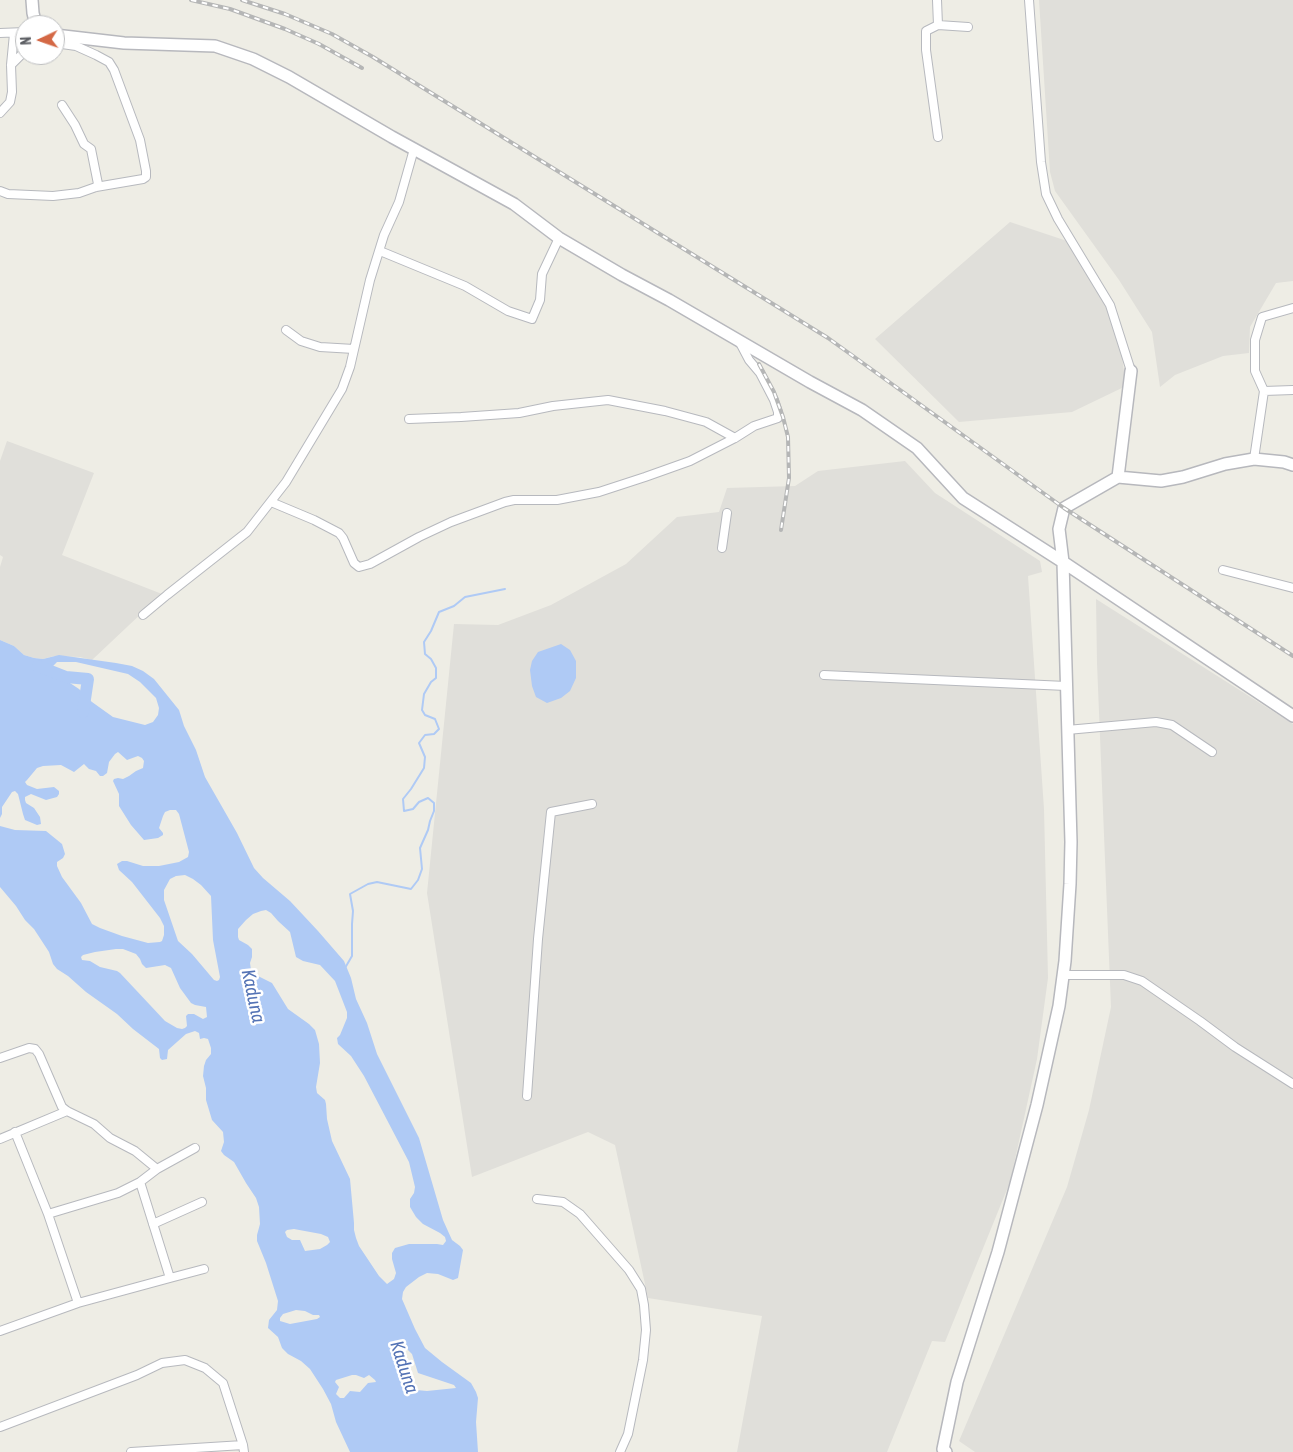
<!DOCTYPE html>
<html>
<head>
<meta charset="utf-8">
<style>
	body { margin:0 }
	#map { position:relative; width:1293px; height:1452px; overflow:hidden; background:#eeede5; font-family:"Asap Condensed",sans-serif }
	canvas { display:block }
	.north { position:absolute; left:15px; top:15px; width:50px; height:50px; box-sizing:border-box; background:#fff; border:1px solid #bebfc1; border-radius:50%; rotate:267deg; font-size:14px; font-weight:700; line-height:20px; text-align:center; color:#5d5f64 }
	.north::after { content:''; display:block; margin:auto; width:18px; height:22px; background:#d46845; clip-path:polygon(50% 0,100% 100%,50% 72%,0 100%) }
</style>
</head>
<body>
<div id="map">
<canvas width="1293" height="1452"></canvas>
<div class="north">N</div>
</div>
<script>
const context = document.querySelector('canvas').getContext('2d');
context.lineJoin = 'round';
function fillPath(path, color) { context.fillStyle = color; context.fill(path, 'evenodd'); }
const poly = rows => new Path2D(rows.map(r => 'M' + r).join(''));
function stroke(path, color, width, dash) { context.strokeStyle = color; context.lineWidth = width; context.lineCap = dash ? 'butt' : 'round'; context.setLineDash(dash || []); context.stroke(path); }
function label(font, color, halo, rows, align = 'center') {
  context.font = font + ' "Asap Condensed",sans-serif'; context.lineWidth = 5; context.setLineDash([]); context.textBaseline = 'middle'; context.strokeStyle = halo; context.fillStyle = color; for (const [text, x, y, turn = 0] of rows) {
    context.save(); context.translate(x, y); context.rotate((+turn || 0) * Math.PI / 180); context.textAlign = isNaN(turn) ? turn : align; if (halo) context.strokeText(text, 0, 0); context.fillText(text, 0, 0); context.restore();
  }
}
fillPath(poly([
	[1039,0,1293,0,1293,281,1276,283,1250,327,1249,353,1223,356,1175,375,1160,387,1152,332,1119,280,1055,191,1050,172],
	[1010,222,1070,242,1115,305,1126,386,1072,412,959,422,875,339],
	[7,441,94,473,62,555,162,594,92,660,80,657,54,656,43,659,34,658,24,655,14,646,0,640,0,567,3,557,0,555,0,461],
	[905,461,935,493,1040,561,1042,572,1028,576,1044,809,1048,978,1037,1059,1010,1182,945,1342,932,1341,887,1452,737,1452,762,1316,648,1298,615,1145,588,1132,472,1177,427,893,454,624,498,625,551,605,626,564,677,517,719,512,727,488,795,486,818,471],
	[1096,599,1293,724,1293,1452,975,1452,959,1441,1067,1187,1089,1110,1111,1007,1097,663]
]), '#e0dfda');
fillPath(poly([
	[0,640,14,646,24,655,34,658,43,659,59,655,116,663,132,666,143,671,154,679,179,710,184,726,196,750,205,777,237,833,254,868,263,878,290,901,318,931,344,961,351,978,356,999,367,1023,377,1054,419,1138,443,1220,452,1240,460,1246,463,1250,458,1278,453,1280,438,1274,427,1273,419,1277,406,1287,403,1292,402,1299,415,1329,425,1348,442,1362,471,1383,476,1392,478,1398,476,1422,478,1452,350,1452,336,1422,331,1404,323,1389,310,1369,301,1361,288,1354,282,1348,278,1337,268,1328,269,1320,277,1310,278,1301,266,1263,257,1241,257,1235,260,1224,259,1207,256,1198,246,1183,234,1162,224,1155,221,1151,224,1142,223,1132,212,1120,206,1100,206,1088,203,1076,204,1066,206,1060,211,1054,211,1048,208,1039,204,1038,200,1039,199,1033,195,1031,186,1034,168,1050,167,1059,162,1060,160,1058,159,1049,133,1029,117,1014,86,992,68,976,57,969,53,964,49,952,34,929,25,920,16,906,0,887,0,826,15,830,46,831,62,844,65,854,63,858,57,862,57,866,62,877,81,903,92,924,100,928,122,936,148,943,160,942,162,941,164,935,164,926,160,918,132,882,119,870,117,864,122,861,127,861,143,866,159,866,179,862,188,857,189,852,179,814,176,810,170,810,165,812,163,816,159,828,163,833,163,835,158,838,144,840,131,825,119,806,119,794,113,781,114,779,118,778,123,779,129,776,136,771,143,768,144,761,142,758,138,756,127,760,118,752,115,754,109,762,107,773,103,776,100,776,96,771,89,769,84,764,74,772,61,765,43,766,37,768,27,780,25,782,27,785,37,789,54,787,59,791,59,794,57,797,46,800,31,794,25,797,25,800,26,803,34,808,40,817,41,824,37,825,25,820,23,814,18,794,15,791,12,792,2,807,2,814,0,818],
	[57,662,76,662,128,674,140,682,156,698,159,708,158,715,153,722,145,725,113,717,92,702,79,689,67,681,58,677,53,672,52,667],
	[185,875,193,879,201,885,211,896,213,940,220,977,219,980,217,981,214,980,192,954,178,941,164,900,164,890,170,879,176,876],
	[266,910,271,913,278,921,290,932,296,957,303,961,320,965,335,981,347,1012,347,1018,340,1035,337,1038,338,1044,351,1056,364,1076,409,1162,415,1187,414,1193,410,1199,410,1207,416,1217,423,1224,440,1233,445,1237,446,1241,443,1245,437,1244,409,1244,395,1248,392,1253,392,1259,396,1273,394,1279,387,1284,379,1276,359,1246,356,1238,354,1230,354,1223,350,1179,332,1141,327,1119,326,1104,325,1100,317,1093,316,1087,320,1063,319,1044,315,1030,309,1024,288,1009,272,983,254,974,251,970,250,963,252,957,252,949,248,945,239,940,238,937,238,929,246,920,253,914,261,911],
	[116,949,123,949,136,954,140,959,142,964,146,968,165,965,171,968,180,988,191,1003,195,1005,206,1007,207,1017,203,1019,194,1014,188,1014,186,1016,187,1026,185,1028,182,1029,177,1028,165,1021,120,973,117,971,100,967,90,961,82,960,81,957,83,955,95,952],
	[287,1230,294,1229,321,1234,328,1237,330,1242,327,1245,320,1249,305,1251,300,1240,292,1240,287,1237,285,1232],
	[296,1310,305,1311,313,1315,319,1315,320,1317,317,1319,290,1324,280,1321,280,1318,283,1314],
	[402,1348,407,1349,412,1354,418,1373,454,1385,456,1388,427,1391,405,1389,403,1386,404,1368,399,1358,400,1351],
	[352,1375,356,1375,364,1378,369,1375,375,1380,376,1382,368,1383,360,1392,350,1391,344,1398,340,1398,336,1394,339,1387,335,1382,336,1380],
	[561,644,570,650,576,661,576,678,570,691,561,698,547,703,536,697,532,686,530,670,532,661,538,652]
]), '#afcaf5');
stroke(poly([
	[345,968,352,956,352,924,353,911,350,894,368,884,377,882,411,889,418,880,422,869,420,848,428,830,430,821,434,811,434,803,428,798,419,802,413,809,404,811,403,799,411,789,424,768,425,757,419,743,425,735,434,734,439,729,435,719,425,715,422,710,424,694,431,682,436,678,436,668,431,659,425,654,424,642,431,631,439,612,454,606,465,597,505,589]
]), '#afcaf5', 2);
stroke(poly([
	[38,666,66,677,88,679,83,712]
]), '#afcaf5', 12);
const street = poly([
	[937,0,938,25],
	[1029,0,1041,162,1046,194,1058,219,1110,305,1131,371],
	[0,33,25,32],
	[11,65,25,51],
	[62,105,75,125,84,144,91,149,98,184,96,187],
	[0,113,10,102,12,92,11,65,14,34],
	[938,137,926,50,926,31,938,25,968,27],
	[0,191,8,194,53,196,79,193,96,187,143,179,146,177,146,171,140,140,114,70,109,62,96,55,76,46,55,43],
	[380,251,465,286,508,311,532,319,540,300,542,274,559,238],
	[286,330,301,341,320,347,354,349],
	[1264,391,1255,371,1255,340,1262,317,1293,308],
	[409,419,461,417,519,413,553,406,608,400,665,411,706,422,735,438],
	[1254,459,1264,391,1293,390],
	[271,502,314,520,339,533,343,538,354,563,359,567,370,564,419,537,451,522,505,502,514,500,557,500,599,492,645,477,690,461,735,438,754,426,778,418,778,412,774,400,760,373,749,360,739,341],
	[722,548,727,513],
	[1223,570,1293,588],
	[143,615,167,595,247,532,286,482,342,389,350,367,370,280,384,235,399,202,414,149],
	[824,675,1066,686],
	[1067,730,1156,722,1172,725,1212,752],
	[1063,975,1124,975,1142,981,1200,1021,1235,1047,1293,1084],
	[0,1058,29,1048,35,1049,39,1054,62,1107,67,1111,94,1124,110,1138,135,1151,157,1169],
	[527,1096,538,939,551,812,592,804],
	[15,1132,48,1214,78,1303],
	[0,1139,67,1111],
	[537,1199,563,1202,580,1214,629,1270,641,1289,644,1305,646,1330,643,1360,628,1434,620,1452],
	[48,1214,118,1193,140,1182,157,1169,195,1148],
	[153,1224,202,1202],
	[170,1278,204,1269],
	[0,1331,78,1303,170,1278,140,1182],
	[0,1427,137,1375,162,1363,185,1360,205,1368,223,1383,243,1445,244,1452],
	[131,1452,243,1445]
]);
const secondary = poly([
	[32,0,33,13,36,25],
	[55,35,124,43,215,46,253,59,289,77,392,137,514,204,559,238,622,275,669,300,810,382,862,410,917,448,963,498,1063,562,1293,716],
	[1118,477,1131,371],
	[946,1452,943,1449,957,1382,998,1252,1037,1105,1059,1006,1065,961,1070,884,1071,842,1063,562,1059,529,1064,508,1118,477,1161,481,1183,477,1225,464,1254,459,1284,462,1293,465]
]);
stroke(street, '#b7b9be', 10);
stroke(secondary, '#b7b8bd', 14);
stroke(street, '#fff', 8);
stroke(secondary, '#fff', 11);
const rail = poly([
	[191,0,230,9,285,29,319,44,362,68],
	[242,0,285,14,332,34,373,57,828,338,1064,508,1293,656],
	[759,364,774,392,783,417,788,437,789,478,781,530]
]);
stroke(rail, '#b5b6b6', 4);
stroke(rail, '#fff', 2, [5.5]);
label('italic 19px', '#5473b5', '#fff', [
	["Kaduna",253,996,78],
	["Kaduna",404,1367,72]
]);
</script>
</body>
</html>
